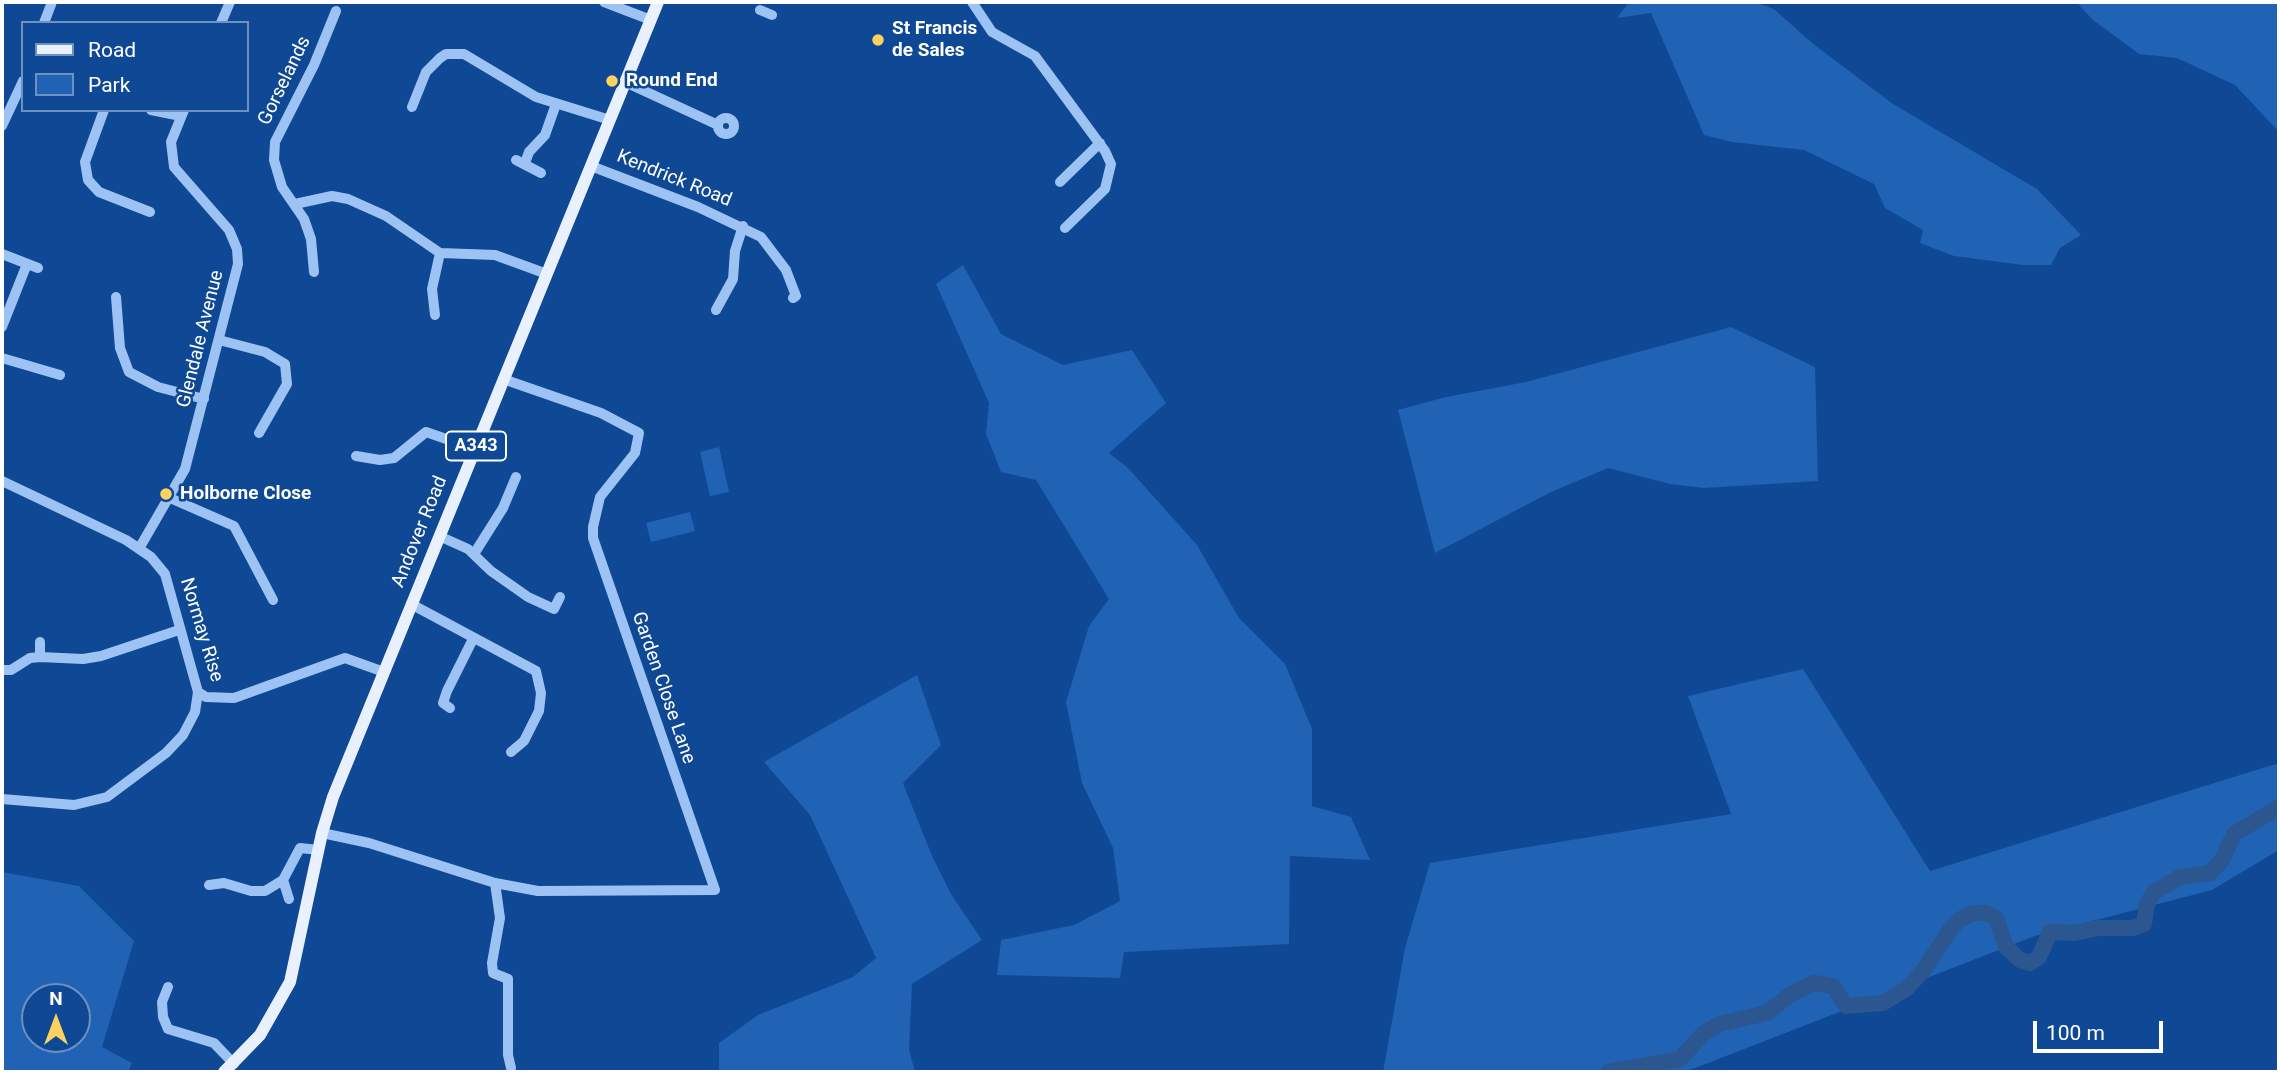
<!DOCTYPE html>
<html>
<head>
<meta charset="utf-8">
<style>
	body { margin:0 }
	#map { position:relative; width:2281px; height:1074px; overflow:hidden; background:#0f4894; font-family:Roboto,sans-serif }
	canvas { display:block }
	.frame { position:absolute; inset:0; border:4px solid #fff; pointer-events:none }
	.legend { position:absolute; left:21px; top:21px; width:228px; height:91px; box-sizing:border-box; background:#0f4894; border:2px solid #6f91bf; margin:0; padding:9px 12px; list-style:none; font-size:21px; color:#fff }
	.legend li { display:flex; align-items:center; gap:14px; height:35px }
	.legend b { width:35px; border:2px solid #6f91bf }
	.north { position:absolute; left:21px; top:983px; width:70px; height:70px; box-sizing:border-box; background:#0f4894; border:2px solid #6f91bf; border-radius:50%; rotate:0deg; font-size:19px; font-weight:700; line-height:28px; text-align:center; color:#fff }
	.north::after { content:''; display:block; margin:auto; width:24px; height:32px; background:#ffd25f; clip-path:polygon(50% 0,100% 100%,50% 72%,0 100%) }
	.scale { position:absolute; left:2033px; top:1021px; width:130px; height:32px; box-sizing:border-box; border:4px solid #fff; border-top:0; padding-left:9px; font-size:21px; line-height:24px; white-space:nowrap; color:#fff; -webkit-text-stroke:5px #0f4894; paint-order:stroke }
</style>
</head>
<body>
<div id="map">
<canvas width="2281" height="1074"></canvas>
<div class="frame"></div>
<ul class="legend">
<li><b style="height:9px;background:#e9f1ff"></b>Road</li>
<li><b style="height:19px;background:#2062b4"></b>Park</li>
</ul>
<div class="north">N</div>
<div class="scale">100 m</div>
</div>
<script>
const context = document.querySelector('canvas').getContext('2d');
context.lineJoin = 'round';
function fillPath(path, color) { context.fillStyle = color; context.fill(path, 'evenodd'); }
const poly = rows => new Path2D(rows.map(r => 'M' + r).join(''));
function stroke(path, color, width, dash) { context.strokeStyle = color; context.lineWidth = width; context.lineCap = dash ? 'butt' : 'round'; context.setLineDash(dash || []); context.stroke(path); }
function label(font, color, halo, rows, align = 'center') {
  context.font = font + ' Roboto,sans-serif'; context.lineWidth = 5; context.setLineDash([]); context.textBaseline = 'middle'; context.strokeStyle = halo; context.fillStyle = color; for (const [text, x, y, turn = 0] of rows) {
    context.save(); context.translate(x, y); context.rotate((+turn || 0) * Math.PI / 180); context.textAlign = isNaN(turn) ? turn : align; if (halo) context.strokeText(text, 0, 0); context.fillText(text, 0, 0); context.restore();
  }
}
fillPath(poly([
	[1629,2,1755,2,1774,9,1812,43,1893,104,2037,189,2081,235,2060,248,2051,265,2023,265,1954,256,1920,243,1923,230,1885,208,1874,184,1804,150,1732,142,1704,135,1651,13,1617,18],
	[2076,2,2279,2,2279,132,2235,85,2177,58,2139,54,2093,20],
	[963,265,1001,334,1063,365,1132,350,1166,403,1109,453,1128,468,1197,545,1239,618,1285,664,1312,729,1312,806,1351,817,1370,860,1290,856,1289,944,1124,952,1120,978,997,975,1001,940,1074,925,1120,901,1113,848,1082,783,1066,702,1089,626,1109,599,1036,480,1001,472,986,434,989,403,936,284],
	[1731,327,1815,367,1818,481,1704,488,1670,484,1608,468,1551,492,1435,553,1398,410,1446,397,1526,382],
	[719,447,729,492,710,496,700,452],
	[690,512,695,531,651,542,646,523],
	[1803,669,1930,871,2279,763,2279,850,2212,890,2035,936,1685,1072,1383,1072,1405,948,1430,863,1731,814,1688,696],
	[917,675,941,745,903,783,932,856,951,894,982,940,912,984,909,1050,915,1072,719,1072,719,1043,758,1015,853,977,876,958,810,815,764,762],
	[2,872,79,886,134,941,102,1047,132,1063,128,1072,2,1072],
	[77,997,77,1039,35,1039,35,997]
]), '#2062b4');
stroke(poly([
	[1608,1072,1680,1059,1703,1034,1719,1024,1767,1013,1791,994,1814,983,1833,986,1846,1006,1883,1003,1906,989,1923,971,1950,930,1959,920,1973,913,1986,913,1996,918,2006,947,2020,960,2030,963,2039,957,2050,932,2074,933,2099,928,2133,928,2144,924,2147,904,2154,892,2180,877,2210,873,2222,860,2234,834,2279,807]
]), '#2c568f', 16);
stroke(poly([
	[604,2,651,20],
	[972,2,992,32,1035,56,1105,151,1111,164,1105,189,1065,228],
	[760,10,772,15],
	[44,23,52,2],
	[221,23,230,2],
	[625,82,718,125],
	[412,107,426,72,440,58,446,54,464,54,536,97,610,120],
	[104,110,85,162,88,180,99,192,150,212],
	[151,110,181,116],
	'718 126a8 8 0 1 1 16 0a8 8 0 1 1-16 0Z',
	[2,126,23,81],
	[516,160,541,173],
	[525,163,529,152,545,135,556,104],
	[591,166,698,207,761,237,786,270,796,296,793,298],
	[1060,182,1100,143],
	[295,204,332,196,348,199,386,216,440,253,495,255,547,274],
	[2,254,38,268],
	[314,272,311,239,304,219,282,187,274,160,275,142,314,65,336,11],
	[116,297,120,348,129,372,158,387,204,399],
	[716,310,733,279,735,251,743,226],
	[435,315,432,289,440,253],
	[2,327,27,264],
	[219,340,265,352,285,364,287,384,259,433],
	[2,358,60,375],
	[356,456,380,460,394,458,426,432,475,449],
	[2,481,126,540,151,557,165,574,198,692,206,697,234,698,345,658,384,672],
	[170,498,234,526,273,600],
	[439,536,468,549,491,571,528,597,554,609,560,597],
	[140,547,185,469,238,264,237,249,229,230,174,167,171,142,184,110],
	[474,554,503,508,516,477],
	[411,604,536,671,541,693,539,711,524,741,511,752],
	[40,657,40,642],
	[2,670,11,670,30,658,40,657,83,659,101,656,179,630],
	[450,708,443,703,447,691,473,639],
	[2,799,74,805,107,797,166,753,183,735,195,712,198,692],
	[322,833,369,843,495,883,538,891,715,890,593,538,593,527,600,497,635,453,639,433,601,413,503,379],
	[283,880,289,899],
	[495,883,500,918,492,963,493,973,508,979,508,1055,511,1068],
	[209,885,224,883,251,891,265,891,283,880,300,848,319,850],
	[168,987,162,1002,163,1017,168,1029,214,1043,234,1064]
]), '#9cc3f4', 10);
stroke(poly([
	[224,1072,260,1035,290,982,322,833,333,797,658,2]
]), '#e9f1ff', 12);
for (const [x, y, r, color] of [
	[878,40,7,"#ffd25f"],
	[612,81,7,"#ffd25f"],
	[166,494,7,"#ffd25f"]
]) { const dot = new Path2D(); dot.arc(x, y, r, 0, 2 * Math.PI); context.fillStyle = color; context.fill(dot); stroke(dot, '#0f4894', 2.5); }
for (const [x, y, w] of [
	[476,446,60]
]) { const box = new Path2D(); box.roundRect(x - w / 2, y - 14.5, w, 29, 5); context.fillStyle = '#0f4894'; context.fill(box); stroke(box, '#fff', 2); }
label('bold 18px', '#fff', null, [
	["A343",476,446]
]);
label('bold 19px', '#fff', '#0f4894', [
	["St Francis",892,29],
	["de Sales",892,51],
	["Round End",626,81],
	["Holborne Close",180,494]
], 'left');
label('19px', '#fff', '#0f4894', [
	["Gorselands",285,81,-64],
	["Kendrick Road",674,179,22],
	["Glendale Avenue",201,339,-76],
	["Andover Road",420,532,-68],
	["Normay Rise",201,630,73],
	["Garden Close Lane",663,688,71]
]);
</script>
</body>
</html>
